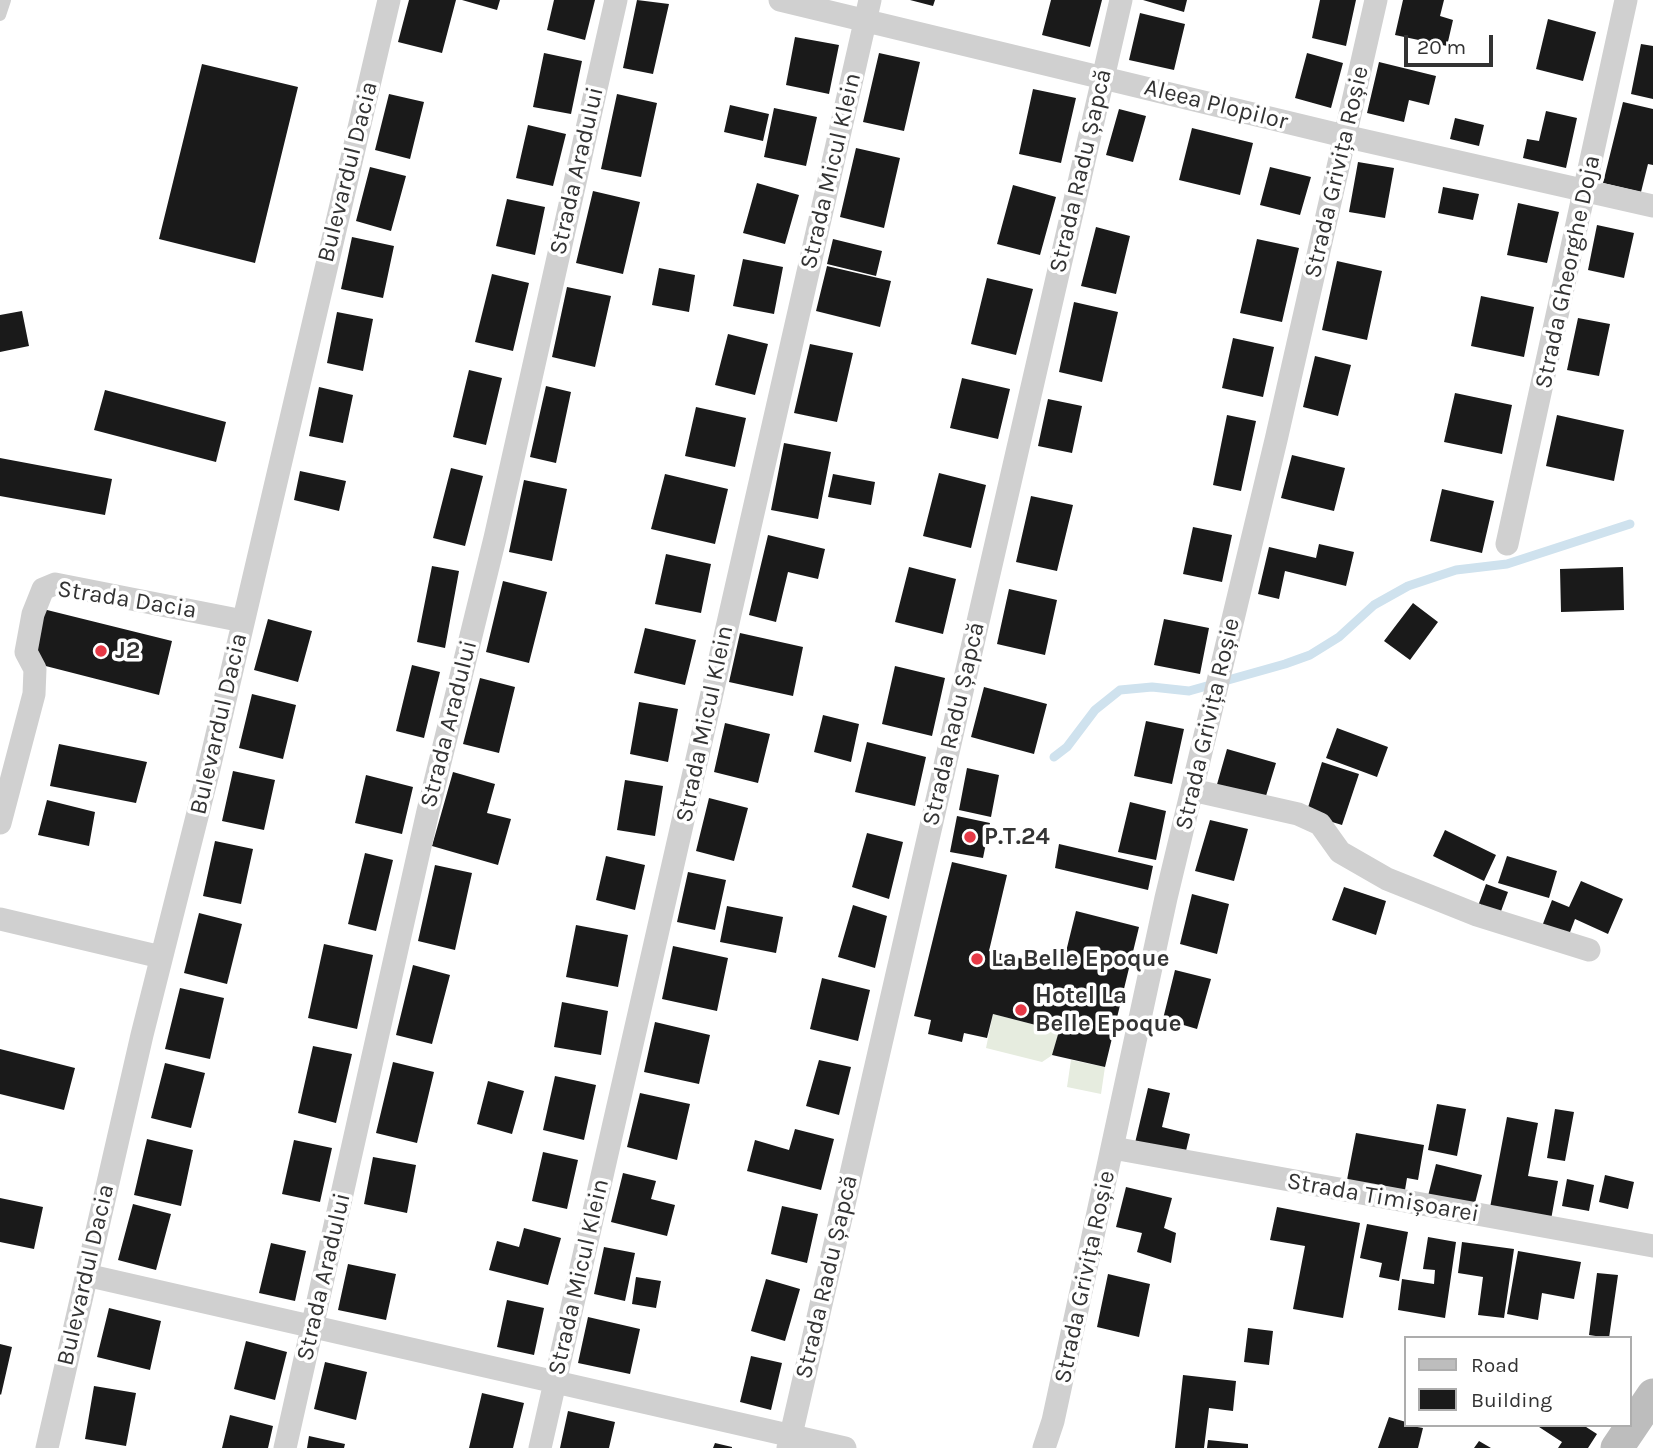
<!DOCTYPE html>
<html>
<head>
<meta charset="utf-8">
<style>
	body { margin:0 }
	#map { position:relative; width:1653px; height:1448px; overflow:hidden; background:#fff; font-family:Karla,sans-serif }
	canvas { display:block }
	.legend { position:absolute; left:1404px; top:1336px; width:228px; height:91px; box-sizing:border-box; background:#fff; border:2px solid #adadad; margin:0; padding:9px 12px; list-style:none; font-size:21px; color:#333 }
	.legend li { display:flex; align-items:center; gap:14px; height:35px }
	.legend b { width:35px; border:2px solid #adadad }
	.scale { position:absolute; left:1404px; top:35px; width:89px; height:32px; box-sizing:border-box; border:4px solid #333; border-top:0; padding-left:9px; font-size:21px; line-height:24px; white-space:nowrap; color:#333; -webkit-text-stroke:5px #fff; paint-order:stroke }
</style>
</head>
<body>
<div id="map">
<canvas width="1653" height="1448"></canvas>
<ul class="legend">
<li><b style="height:9px;background:#bdbdbd"></b>Road</li>
<li><b style="height:19px;background:#1a1a1a"></b>Building</li>
</ul>
<div class="scale">20 m</div>
</div>
<script>
const context = document.querySelector('canvas').getContext('2d');
context.lineJoin = 'round';
function fillPath(path, color) { context.fillStyle = color; context.fill(path, 'evenodd'); }
const poly = rows => new Path2D(rows.map(r => 'M' + r).join(''));
function stroke(path, color, width, dash) { context.strokeStyle = color; context.lineWidth = width; context.lineCap = dash ? 'butt' : 'round'; context.setLineDash(dash || []); context.stroke(path); }
function label(font, color, halo, rows, align = 'center') {
  context.font = font + ' Karla,sans-serif'; context.lineWidth = 7; context.setLineDash([]); context.textBaseline = 'middle'; context.strokeStyle = halo; context.fillStyle = color; for (const [text, x, y, turn = 0] of rows) {
    context.save(); context.translate(x, y); context.rotate((+turn || 0) * Math.PI / 180); context.textAlign = isNaN(turn) ? turn : align; if (halo) context.strokeText(text, 0, 0); context.fillText(text, 0, 0); context.restore();
  }
}
fillPath(poly([
	[993,1014,1059,1031,1054,1049,1060,1050,1042,1062,986,1048],
	[1071,1060,1105,1067,1101,1094,1067,1087]
]), '#e6ecdf');
stroke(poly([
	[1054,757,1067,747,1095,710,1120,690,1152,687,1189,691,1285,664,1310,655,1339,637,1374,605,1408,586,1456,570,1507,564,1630,524]
]), '#cfe2ee', 9);
fillPath(poly([
	[409,0,456,0,442,53,398,42],
	[462,0,500,0,497,10],
	[554,0,595,0,585,40,547,30],
	[637,0,669,4,653,74,623,68],
	[910,0,935,0,933,6],
	[1051,0,1102,0,1090,47,1042,35],
	[1143,0,1187,0,1184,12],
	[1320,0,1356,0,1346,46,1312,38],
	[1403,0,1444,0,1440,16,1453,20,1447,46,1395,35],
	[1140,13,1185,24,1174,70,1129,60],
	[1548,19,1596,32,1583,81,1536,69],
	[795,37,839,45,829,94,786,85],
	[1641,44,1653,46,1653,99,1631,94],
	[544,53,582,61,571,114,533,107],
	[879,53,920,62,904,131,863,122],
	[1307,53,1343,63,1331,108,1295,98],
	[1379,62,1436,76,1429,105,1409,100,1404,122,1367,113],
	[202,64,298,87,255,263,159,239],
	[1033,89,1076,98,1061,163,1019,154],
	[389,94,424,102,410,159,375,150],
	[617,94,657,103,641,177,601,169],
	[1623,102,1653,109,1653,165,1648,164,1641,192,1603,183],
	[730,105,769,114,763,141,724,132],
	[774,108,817,117,806,166,764,157],
	[1119,109,1146,116,1133,162,1106,155],
	[1546,111,1577,118,1566,168,1523,158,1527,139,1539,141],
	[1455,118,1484,125,1479,146,1450,139],
	[528,125,566,134,553,186,516,178],
	[1192,128,1253,143,1240,195,1179,180],
	[856,148,900,158,884,228,840,217],
	[1358,162,1394,168,1385,218,1349,212],
	[370,167,406,176,391,231,356,221],
	[1270,167,1311,177,1300,215,1260,205],
	[757,183,799,195,785,244,743,233],
	[1013,185,1056,197,1040,255,997,244],
	[1443,187,1479,194,1473,220,1438,213],
	[593,191,640,202,623,274,576,263],
	[507,199,545,207,535,255,496,246],
	[1518,203,1559,212,1547,263,1507,255],
	[1597,225,1634,233,1624,278,1588,270],
	[1096,227,1130,236,1116,294,1081,286],
	[352,237,394,246,383,298,341,289],
	[833,239,882,251,876,276,827,264],
	[1257,239,1299,248,1282,322,1240,313],
	[743,259,783,267,774,314,733,306],
	[1337,261,1382,271,1367,340,1322,330],
	[827,266,891,281,880,327,816,311],
	[659,268,695,275,689,312,652,305],
	[492,274,529,283,513,351,475,342],
	[987,278,1033,289,1016,355,971,344],
	[567,287,611,296,595,367,552,357],
	[1481,296,1534,307,1524,357,1471,346],
	[1074,302,1118,312,1102,382,1059,372],
	[22,311,29,346,0,352,0,315],
	[337,312,373,319,363,371,327,363],
	[1578,318,1610,324,1599,376,1567,370],
	[728,334,768,344,755,395,715,385],
	[1233,338,1274,347,1263,397,1222,388],
	[810,344,853,353,837,422,794,413],
	[1315,356,1351,365,1338,416,1303,407],
	[469,370,502,378,486,445,453,437],
	[962,378,1010,389,998,439,950,428],
	[546,386,571,392,556,463,530,457],
	[319,387,353,395,343,443,309,436],
	[105,390,226,422,216,462,94,430],
	[1455,393,1512,405,1502,454,1444,442],
	[1048,399,1082,406,1072,453,1038,446],
	[696,407,746,418,735,467,685,456],
	[1227,415,1256,421,1241,491,1213,485],
	[1557,415,1624,430,1614,481,1546,466],
	[784,443,831,452,818,519,771,510],
	[1292,455,1345,468,1334,511,1281,498],
	[0,458,112,479,105,515,0,496],
	[451,468,483,476,465,546,433,538],
	[300,471,346,481,339,511,294,500],
	[939,473,986,485,971,548,923,536],
	[665,474,728,489,715,544,651,529],
	[833,474,875,482,871,505,828,497],
	[524,480,567,489,552,561,509,552],
	[1442,489,1494,501,1482,553,1430,541],
	[1031,496,1073,505,1057,571,1016,562],
	[1193,527,1232,535,1222,582,1183,574],
	[768,535,825,549,818,579,788,572,776,622,749,615],
	[1319,544,1354,552,1346,586,1285,571,1279,599,1258,594,1269,547,1316,558],
	[666,554,711,564,701,613,655,604],
	[432,566,459,571,445,648,417,642],
	[909,567,956,579,943,634,895,622],
	[1623,567,1624,610,1561,612,1560,569],
	[503,581,547,592,529,663,486,652],
	[1009,589,1057,600,1045,655,997,644],
	[1413,603,1438,622,1410,660,1384,641],
	[43,609,172,641,159,695,30,662],
	[268,619,312,631,298,682,254,670],
	[1164,619,1209,628,1200,674,1154,665],
	[645,628,696,640,685,685,634,673],
	[740,633,803,647,793,696,729,682],
	[412,665,440,672,424,738,396,731],
	[895,666,945,678,932,736,882,724],
	[480,678,515,687,499,753,463,744],
	[984,687,1047,704,1034,754,971,737],
	[252,694,296,705,283,759,239,748],
	[639,702,678,709,668,762,630,754],
	[823,715,859,724,851,762,814,752],
	[1146,721,1184,729,1172,784,1134,776],
	[725,723,770,734,758,783,714,772],
	[1337,728,1388,747,1377,777,1326,758],
	[867,742,926,757,915,806,855,792],
	[59,744,147,762,136,803,50,786],
	[1227,749,1276,763,1262,809,1214,795],
	[1322,762,1359,774,1342,825,1306,814],
	[967,768,999,775,991,817,959,810],
	[233,771,275,780,264,830,222,821],
	[453,772,495,784,487,813,511,819,498,865,432,846],
	[366,775,413,787,402,834,355,823],
	[625,780,663,786,655,836,617,830],
	[709,798,748,808,734,861,696,851],
	[47,800,95,812,89,846,38,835],
	[1130,802,1166,811,1156,860,1118,852],
	[957,816,990,823,983,858,950,852],
	[1210,820,1248,829,1234,881,1195,871],
	[1445,830,1496,855,1484,881,1433,856],
	[867,833,903,842,889,899,852,887],
	[215,841,253,849,241,904,203,896],
	[1059,844,1153,866,1148,890,1055,868],
	[365,853,393,860,376,931,348,924],
	[606,856,645,865,635,910,596,900],
	[1507,856,1557,871,1549,898,1498,883],
	[952,862,1007,875,989,951,1062,968,1076,911,1139,927,1105,1067,1052,1055,1059,1031,993,1014,987,1038,964,1033,962,1042,928,1034,931,1020,914,1016],
	[435,865,472,873,455,950,418,941],
	[688,872,726,880,715,930,677,922],
	[1581,881,1623,899,1608,934,1575,919,1567,940,1541,929,1552,900,1569,907],
	[1486,884,1508,892,1496,925,1474,917],
	[1344,887,1386,901,1376,935,1332,920],
	[1192,894,1229,904,1217,954,1180,944],
	[853,905,887,916,875,968,838,957],
	[727,906,783,917,776,953,720,942],
	[199,913,242,924,227,984,184,973],
	[576,925,628,935,618,987,566,977],
	[324,944,373,955,357,1029,308,1018],
	[673,946,728,958,717,1011,662,999],
	[413,965,450,975,432,1044,396,1035],
	[1175,970,1211,979,1197,1029,1163,1019],
	[822,978,870,990,858,1041,810,1029],
	[180,988,224,998,210,1059,165,1049],
	[562,1002,608,1011,601,1055,554,1047],
	[655,1022,710,1035,699,1084,644,1072],
	[313,1046,352,1054,336,1123,298,1113],
	[0,1049,75,1068,64,1110,0,1094],
	[819,1060,851,1067,839,1115,806,1106],
	[393,1062,434,1072,417,1143,376,1133],
	[165,1063,205,1073,191,1128,151,1118],
	[555,1076,596,1085,584,1140,543,1130],
	[488,1081,524,1091,512,1134,477,1124],
	[1148,1088,1170,1093,1162,1127,1190,1134,1185,1155,1135,1143],
	[640,1093,690,1104,677,1160,627,1147],
	[1437,1104,1466,1109,1457,1156,1428,1150],
	[1555,1109,1574,1112,1565,1161,1547,1158],
	[1507,1117,1538,1123,1528,1176,1558,1181,1550,1225,1489,1213],
	[795,1129,834,1139,821,1190,747,1171,755,1140,789,1150],
	[1356,1133,1424,1145,1418,1180,1407,1178,1404,1196,1346,1185],
	[147,1139,193,1150,181,1206,134,1195],
	[294,1140,332,1148,320,1202,282,1194],
	[543,1152,578,1160,567,1209,532,1201],
	[373,1157,416,1165,407,1213,364,1204],
	[1436,1164,1482,1175,1473,1211,1427,1200],
	[623,1173,656,1181,651,1199,675,1205,667,1236,611,1222],
	[1605,1175,1634,1182,1628,1209,1599,1202],
	[1567,1179,1594,1185,1589,1211,1562,1206],
	[1126,1187,1172,1198,1164,1228,1176,1233,1171,1263,1137,1252,1142,1233,1116,1227],
	[0,1198,43,1207,34,1249,0,1242],
	[133,1204,171,1214,156,1270,118,1260],
	[782,1206,818,1214,807,1263,771,1254],
	[1277,1207,1360,1223,1343,1318,1293,1309,1305,1246,1270,1240],
	[1367,1224,1408,1232,1399,1281,1379,1277,1382,1263,1360,1258],
	[524,1228,561,1238,548,1285,489,1270,497,1241,519,1247],
	[1428,1237,1456,1242,1445,1318,1398,1310,1402,1279,1434,1284,1435,1270,1423,1269],
	[1462,1242,1514,1249,1504,1318,1478,1315,1483,1277,1458,1273],
	[271,1243,306,1251,295,1301,259,1293],
	[604,1247,635,1253,625,1301,594,1294],
	[1518,1251,1581,1262,1574,1299,1542,1293,1538,1320,1507,1314],
	[348,1264,396,1274,386,1320,338,1310],
	[1597,1273,1618,1275,1609,1338,1589,1335],
	[1108,1274,1150,1284,1139,1337,1097,1327],
	[636,1277,661,1281,656,1308,632,1304],
	[766,1279,800,1289,785,1341,751,1331],
	[507,1300,544,1308,534,1355,497,1347],
	[109,1308,161,1321,150,1370,97,1357],
	[588,1317,640,1329,630,1374,578,1363],
	[1248,1328,1273,1331,1269,1365,1244,1362],
	[246,1341,287,1352,275,1400,234,1389],
	[0,1344,12,1347,1,1395,0,1394],
	[751,1356,782,1363,771,1410,740,1402],
	[325,1362,367,1372,356,1420,314,1409],
	[1183,1375,1236,1381,1233,1411,1209,1408,1204,1448,1175,1448],
	[94,1386,136,1393,126,1446,85,1439],
	[482,1393,524,1403,513,1448,469,1448],
	[568,1411,615,1422,609,1448,560,1448],
	[230,1415,273,1426,268,1448,222,1448],
	[1389,1417,1406,1422,1406,1425,1423,1428,1418,1448,1378,1448],
	[1536,1425,1583,1425,1597,1434,1588,1448,1558,1448,1562,1442],
	[309,1436,345,1444,344,1448,307,1448],
	[1208,1440,1248,1444,1248,1448,1207,1448],
	[1479,1441,1491,1448,1474,1448],
	[715,1443,732,1447,732,1448,713,1448]
]), '#1a1a1a');
stroke(poly([
	[0,15,5,0]
]), '#d0d0d0', 12);
stroke(poly([
	[780,0,1344,136,1653,206],
	[1507,544,1626,0],
	[1192,790,1298,814,1320,824,1340,852,1387,879,1477,915,1589,950],
	[0,823,34,694,35,669,26,652,33,614,43,589,55,584,243,621],
	[0,919,161,957],
	[1113,1148,1653,1246],
	[86,1275,845,1448],
	[47,1448,142,1035,207,777,389,0],
	[285,1448,428,811,495,538,616,0],
	[540,1448,870,0],
	[788,1448,1121,0],
	[1044,1448,1053,1421,1166,898,1276,440,1376,0]
]), '#d0d0d0', 23);
stroke(poly([
	[1617,1448,1653,1395]
]), '#bdbdbd', 33);
for (const [x, y, r, color] of [
	[101,651,7,"#e63946"],
	[970,837,7,"#e63946"],
	[977,959,7,"#e63946"],
	[1021,1010,7,"#e63946"]
]) { const dot = new Path2D(); dot.arc(x, y, r, 0, 2 * Math.PI); context.fillStyle = color; context.fill(dot); stroke(dot, '#fff', 2.5); }
label('24px', '#333', '#fff', [
	["Aleea Plopilor",1216,105,14],
	["Strada Aradului",577,171,-77],
	["Strada Micul Klein",831,171,-77],
	["Strada Radu Șapcă",1081,171,-77],
	["Bulevardul Dacia",348,172,-76],
	["Strada Grivița Roșie",1337,172,-77],
	["Strada Gheorghe Doja",1568,272,-78],
	["Strada Dacia",127,600,9],
	["Bulevardul Dacia",219,724,-77],
	["Strada Aradului",449,724,-76],
	["Strada Micul Klein",705,724,-78],
	["Strada Radu Șapcă",954,724,-77],
	["Strada Grivița Roșie",1208,724,-77],
	["Strada Timișoarei",1383,1198,10],
	["Bulevardul Dacia",86,1275,-77],
	["Strada Aradului",324,1277,-77],
	["Strada Micul Klein",579,1277,-77],
	["Strada Radu Șapcă",827,1277,-77],
	["Strada Grivița Roșie",1085,1277,-78]
]);
label('bold 24px', '#333', '#fff', [
	["J2",115,651],
	["P.T.24",984,837],
	["La Belle Epoque",991,959],
	["Hotel La",1035,996],
	["Belle Epoque",1035,1024]
], 'left');
</script>
</body>
</html>
